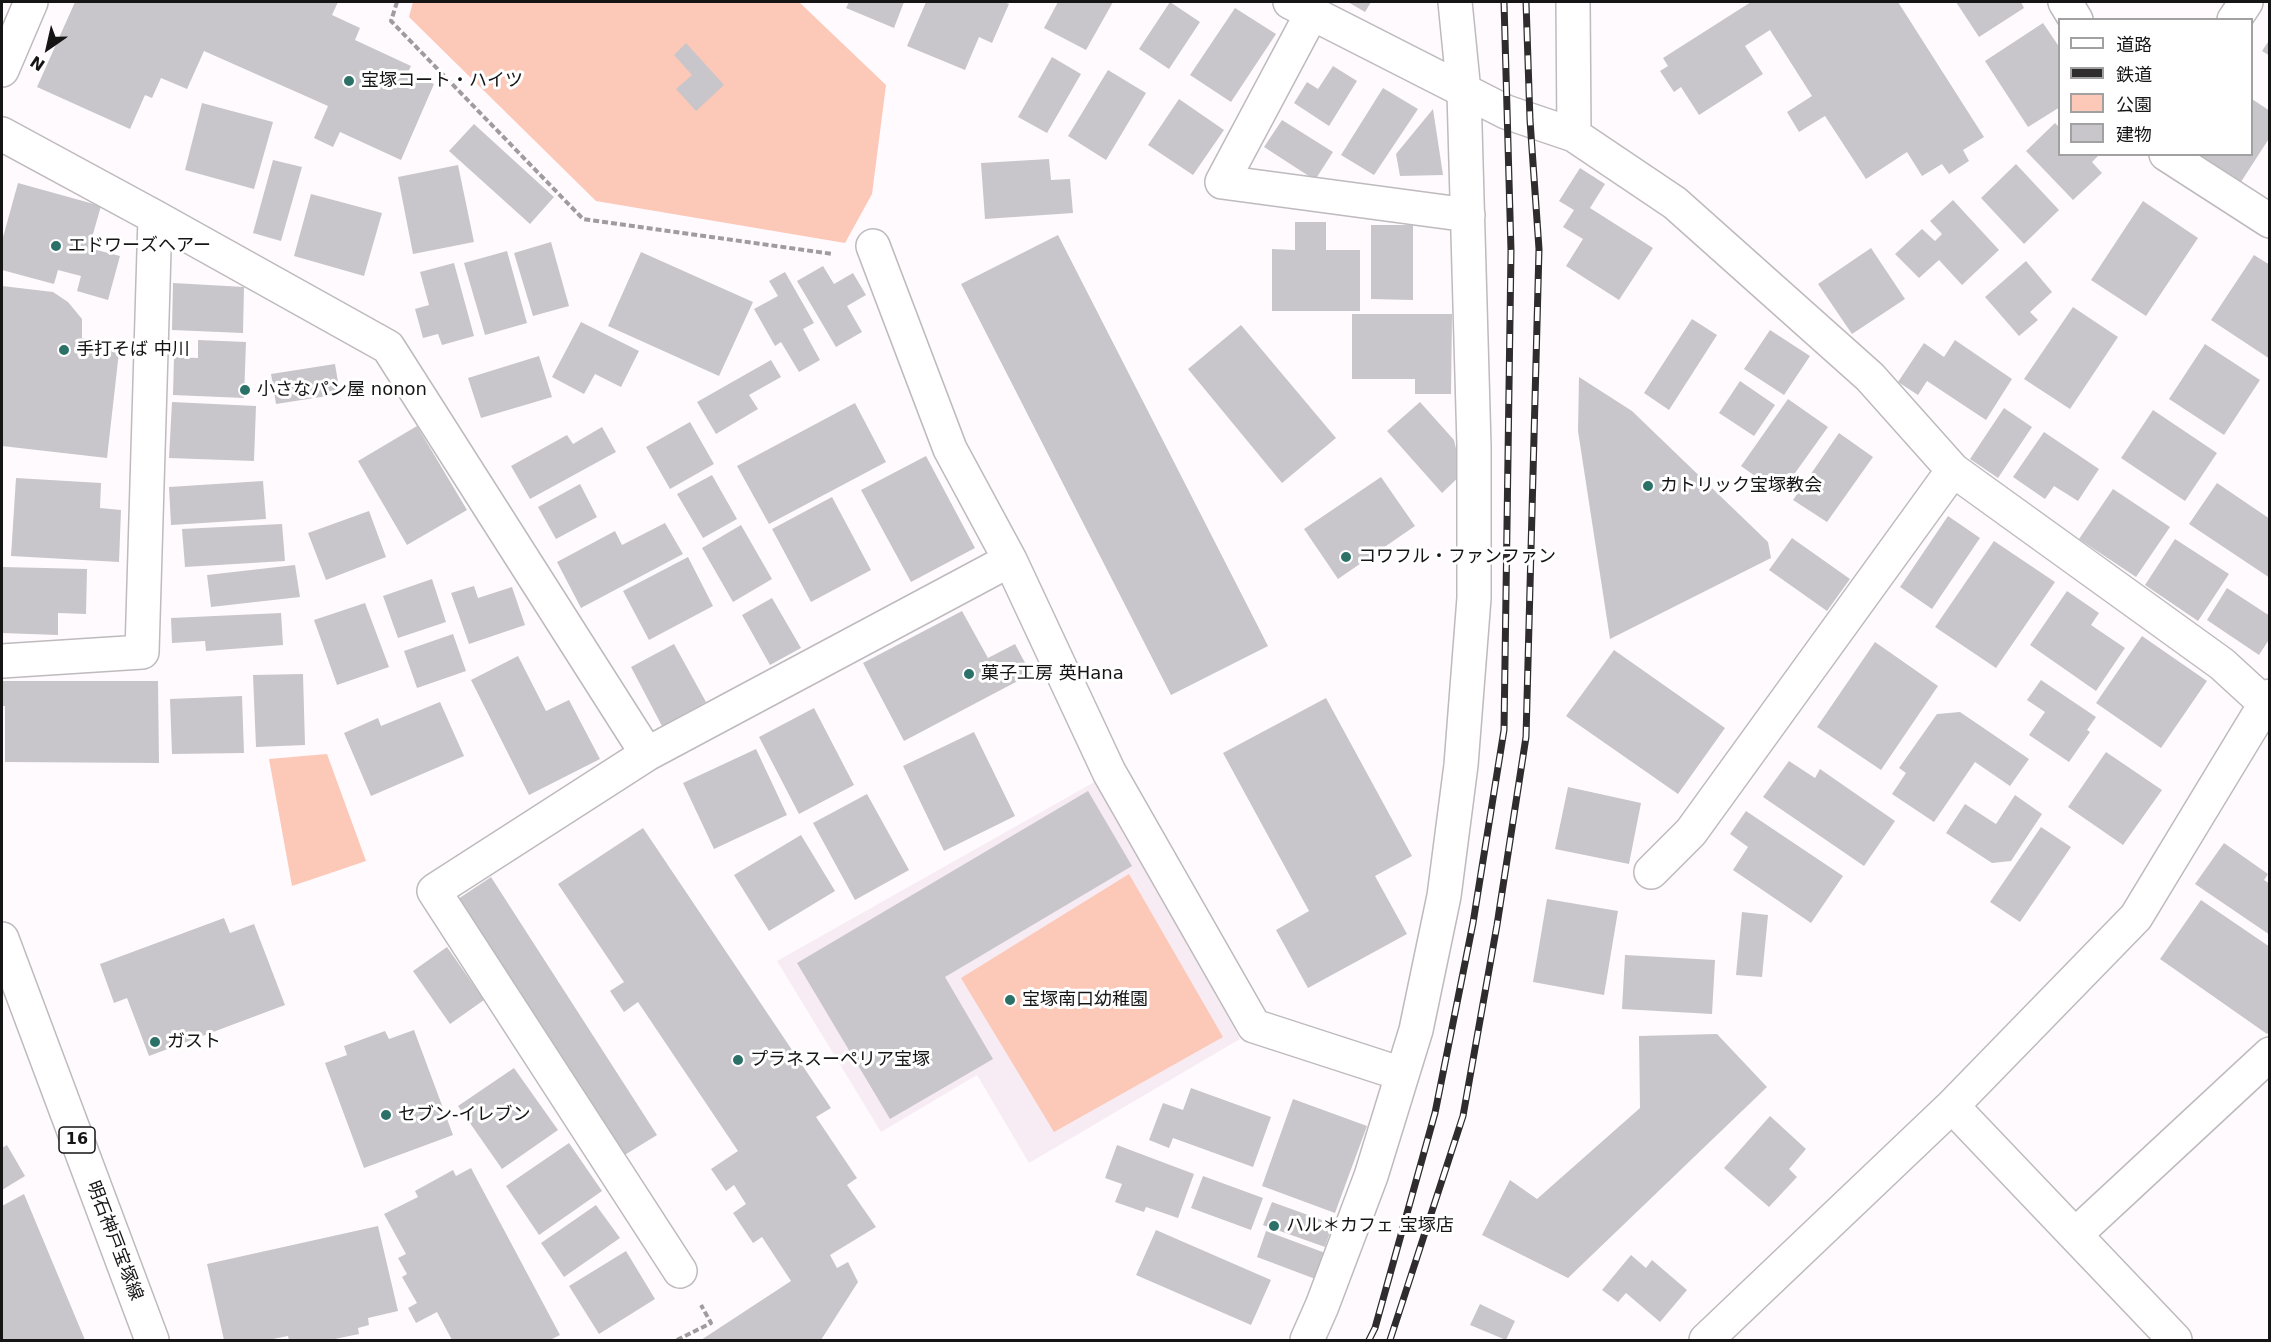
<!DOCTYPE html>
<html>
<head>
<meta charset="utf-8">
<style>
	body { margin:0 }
	#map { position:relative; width:2271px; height:1342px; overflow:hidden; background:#fffafd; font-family:"DejaVu Sans","Noto Sans JP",sans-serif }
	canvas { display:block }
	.frame { position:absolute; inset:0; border:3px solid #161516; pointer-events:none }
	.legend { position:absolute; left:2058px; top:18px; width:195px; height:138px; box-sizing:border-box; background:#fff; border:2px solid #a2a1a2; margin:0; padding:8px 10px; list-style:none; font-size:18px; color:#161516 }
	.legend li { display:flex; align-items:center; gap:12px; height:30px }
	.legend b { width:30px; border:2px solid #a2a1a2 }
	.north { position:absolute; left:18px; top:18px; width:60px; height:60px; -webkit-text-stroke:4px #fff; paint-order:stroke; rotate:214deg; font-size:16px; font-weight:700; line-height:24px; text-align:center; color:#161516 }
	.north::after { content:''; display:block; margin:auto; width:21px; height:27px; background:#161516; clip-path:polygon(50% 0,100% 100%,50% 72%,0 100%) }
</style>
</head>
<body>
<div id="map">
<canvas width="2271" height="1342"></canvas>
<div class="frame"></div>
<ul class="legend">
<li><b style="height:8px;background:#fff"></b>道路</li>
<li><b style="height:8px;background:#2e2c2d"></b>鉄道</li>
<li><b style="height:16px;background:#fcc8b8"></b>公園</li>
<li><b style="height:16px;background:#c8c6cb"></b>建物</li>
</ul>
<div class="north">N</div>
</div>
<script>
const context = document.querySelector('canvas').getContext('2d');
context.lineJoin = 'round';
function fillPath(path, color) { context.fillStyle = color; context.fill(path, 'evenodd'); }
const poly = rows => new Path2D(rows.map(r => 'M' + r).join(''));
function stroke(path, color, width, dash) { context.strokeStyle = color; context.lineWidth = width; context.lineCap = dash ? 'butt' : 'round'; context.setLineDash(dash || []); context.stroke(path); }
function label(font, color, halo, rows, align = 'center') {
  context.font = font + ' "DejaVu Sans","Noto Sans JP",sans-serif'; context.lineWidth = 6; context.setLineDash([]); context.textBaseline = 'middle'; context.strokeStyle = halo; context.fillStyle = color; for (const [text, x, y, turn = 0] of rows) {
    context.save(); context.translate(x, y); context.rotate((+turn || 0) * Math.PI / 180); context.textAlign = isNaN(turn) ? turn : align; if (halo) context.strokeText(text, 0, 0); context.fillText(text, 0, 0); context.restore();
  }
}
fillPath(poly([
	[1098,780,1240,1039,1029,1163,977,1075,881,1132,777,961]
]), '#f7ecf3');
fillPath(poly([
	[413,2,799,2,886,85,872,194,845,243,596,201,409,17],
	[327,754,366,861,292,886,269,759],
	[1129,874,1223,1037,1054,1132,961,978]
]), '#fcc8b8');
fillPath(poly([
	[75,2,338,2,332,15,360,28,355,40,411,66,408,72,434,84,401,160,340,132,333,147,314,138,328,106,204,51,187,89,161,78,152,98,145,95,130,129,37,87],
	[849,2,904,2,894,28,846,8],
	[926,2,1004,2,1009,4,992,43,979,37,965,70,907,46],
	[1058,2,1113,2,1086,50,1044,28],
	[1170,2,1200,22,1169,69,1139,49],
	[1348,2,1371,2,1365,12],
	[1751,2,1898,2,1984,137,1963,150,1969,161,1949,174,1942,164,1922,176,1907,152,1866,179,1825,116,1799,132,1787,112,1812,96,1770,30,1745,46,1763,74,1699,115,1681,87,1674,92,1660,71,1668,66,1663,58],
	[1956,2,2021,2,2024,8,1979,37],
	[1235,8,1276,34,1231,102,1190,75],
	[2043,23,2060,48,2060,107,2028,127,1985,61],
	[2270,39,2270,56,2262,51],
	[686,43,724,85,696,111,676,89,692,75,674,55],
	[1052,57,1081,74,1047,133,1018,117],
	[1333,66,1357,81,1329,126,1294,103,1307,82,1318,89],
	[1108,70,1146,93,1106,160,1068,136],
	[1383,88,1418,109,1374,175,1341,155],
	[1179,99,1224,130,1193,175,1148,145],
	[2252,99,2270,111,2270,137,2239,185,2192,154,2252,154],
	[202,103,273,122,254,189,185,170],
	[1433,109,1443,175,1400,176,1396,154],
	[1282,120,1333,152,1315,180,1264,147],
	[2055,123,2060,128,2060,154,2100,154,2092,162,2102,173,2073,200,2026,151],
	[474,124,554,197,530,224,449,151],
	[1049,159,1051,180,1070,179,1073,213,985,219,981,163],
	[273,160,302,167,281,241,253,233],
	[2016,164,2059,210,2024,244,1981,198],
	[458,165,474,242,413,254,398,177],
	[1580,168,1605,184,1590,208,1653,248,1619,300,1566,266,1583,239,1563,227,1574,210,1559,201],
	[18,183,101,206,89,248,120,256,108,300,77,291,81,276,58,270,54,284,2,270,2,241],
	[311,194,382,213,364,276,294,256],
	[1953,200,1999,250,1962,285,1939,260,1919,278,1895,254,1922,229,1935,241,1942,234,1930,221],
	[2143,201,2198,238,2146,316,2091,280],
	[1295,222,1326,222,1326,250,1360,250,1360,311,1272,311,1272,249,1295,250],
	[1371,225,1413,225,1413,300,1371,299],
	[1058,235,1268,646,1171,695,961,284],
	[551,242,569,306,533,316,514,253],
	[1871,248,1905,299,1852,334,1818,284],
	[507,251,527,323,485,335,464,263],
	[641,252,753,302,719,376,608,326],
	[2254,255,2270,265,2270,359,2211,320],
	[2026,261,2052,292,2030,312,2038,320,2019,336,1985,297],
	[454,263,474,336,442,345,438,334,423,338,415,309,429,305,420,272],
	[823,266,834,284,853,273,866,295,847,306,862,332,836,347,797,281],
	[785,272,814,323,803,329,820,360,799,372,781,342,775,346,754,309,778,296,769,281],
	[173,283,244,287,243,333,172,330],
	[2,286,53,292,68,302,82,319,82,338,120,343,107,458,2,446],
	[2073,307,2118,337,2070,409,2024,379],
	[1352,314,1452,314,1451,394,1415,394,1415,379,1352,379],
	[1692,319,1717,335,1669,410,1644,393],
	[581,322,639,351,621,387,595,374,584,394,552,377],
	[1241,325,1336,438,1282,483,1188,369],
	[1770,330,1810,356,1784,395,1744,369],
	[198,340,246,342,244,398,173,395,174,357,198,358],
	[1955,340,2012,379,1986,420,1927,381,1918,395,1898,382,1924,343,1944,357],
	[2205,344,2260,380,2224,435,2169,399],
	[539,356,552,397,481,418,468,378],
	[771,360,781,377,749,395,758,409,716,434,697,402],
	[335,364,340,394,276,404,271,374],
	[1579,377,1632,411,1768,542,1771,558,1610,639,1578,431],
	[1740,381,1775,405,1754,436,1719,413],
	[1788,399,1828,427,1780,494,1741,466],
	[172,402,256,406,254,461,169,458],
	[1420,402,1454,440,1462,474,1442,493,1387,431],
	[855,403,886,462,769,524,737,466],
	[2004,408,2032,427,1998,478,1970,459],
	[2153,410,2217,453,2185,501,2121,458],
	[690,422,714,464,670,489,646,447],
	[417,426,467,510,407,545,358,461],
	[602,427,616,452,530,499,511,466,567,435,573,444],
	[2044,432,2099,469,2078,501,2054,486,2045,499,2013,477],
	[1839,433,1873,457,1827,522,1793,500],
	[926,456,975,548,911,582,861,490],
	[712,475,737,519,703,538,677,494],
	[1381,477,1415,526,1338,579,1304,529],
	[16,478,101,483,100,508,121,510,119,562,11,556],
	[263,481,266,519,171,525,169,487],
	[2217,483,2270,519,2270,578,2189,524],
	[580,484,597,517,556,539,538,507],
	[2113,489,2170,527,2136,577,2079,539],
	[832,497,871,570,811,602,772,529],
	[369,511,386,557,326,580,308,533],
	[1948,516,1980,538,1932,609,1900,587],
	[665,523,683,554,581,608,557,562,615,531,622,545],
	[282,524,285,561,185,567,182,529],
	[741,525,772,579,733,602,702,548],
	[1792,538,1850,579,1827,611,1769,570],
	[2175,539,2229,574,2198,621,2145,585],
	[1994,541,2055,582,1996,668,1935,627],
	[688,557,713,606,649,640,623,591],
	[295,565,300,597,211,607,207,575],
	[2,567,87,569,86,614,58,613,58,635,2,633],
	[432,579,446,622,398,638,383,596],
	[474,586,478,598,512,587,525,625,469,644,451,593],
	[2227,588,2270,616,2270,638,2259,655,2207,620],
	[2067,591,2099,613,2091,625,2125,648,2096,691,2030,645],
	[772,598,801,648,770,665,742,615],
	[365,603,389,667,337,685,314,620],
	[962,611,988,658,1015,644,1031,674,904,741,863,663],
	[281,613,283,645,206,651,205,641,172,643,171,618],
	[453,634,466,671,417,688,404,651],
	[2142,636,2207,681,2161,748,2096,703],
	[1875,642,1938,686,1881,770,1817,727],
	[674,644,706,702,662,726,631,667],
	[1614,650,1725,728,1678,794,1566,716],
	[518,656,546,711,569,700,600,759,529,795,471,680],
	[303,674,305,745,256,747,253,675],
	[2041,680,2096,717,2087,730,2090,732,2069,762,2029,735,2045,712,2027,700],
	[2,681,158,681,159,763,5,762,5,706,2,706],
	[242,696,244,753,172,754,170,699],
	[1326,698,1412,856,1375,876,1407,934,1308,988,1276,930,1309,911,1223,753],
	[440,702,464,756,371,796,344,733,378,718,381,726],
	[814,708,854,785,799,814,759,737],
	[1960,712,2029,759,2010,786,1975,762,1934,822,1892,794,1906,773,1899,768,1937,714],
	[974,732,1015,816,944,851,903,766],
	[756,749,787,815,714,849,683,783],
	[2106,752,2162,790,2123,845,2068,807],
	[1789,761,1815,778,1820,769,1895,821,1864,866,1763,797],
	[1568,787,1641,803,1629,864,1555,849],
	[1088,791,1132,866,945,977,993,1059,890,1119,797,963],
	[867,794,909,870,855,900,813,823],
	[2015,795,2042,814,2011,861,1992,863,1946,833,1965,804,1996,824],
	[1746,811,1843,876,1811,923,1733,870,1748,847,1730,834],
	[2041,827,2071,847,2020,922,1990,902],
	[643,828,831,1108,816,1117,857,1178,847,1185,876,1227,830,1255,837,1268,848,1262,858,1282,821,1340,701,1340,791,1281,762,1237,753,1243,733,1213,746,1204,734,1185,726,1191,711,1169,738,1151,638,1002,624,1012,610,991,624,982,558,884],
	[801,835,835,891,769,931,734,875],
	[2224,843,2268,874,2264,880,2270,884,2270,935,2195,884],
	[491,877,657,1135,623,1156,458,899],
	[1547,899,1618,911,1604,995,1533,982],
	[2201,900,2270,947,2270,1031,2267,1034,2160,959],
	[1742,912,1768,915,1762,977,1736,975],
	[224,918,230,933,254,924,285,1005,149,1056,127,998,114,1003,100,964],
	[447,947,484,1000,450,1024,413,971],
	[1625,955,1715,960,1712,1014,1622,1009],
	[414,1030,453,1135,364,1168,325,1063,347,1055,344,1046,385,1031,389,1039],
	[1717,1034,1767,1087,1568,1278,1482,1235,1510,1180,1537,1199,1640,1108,1639,1036],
	[514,1068,558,1130,502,1169,458,1106],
	[1191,1088,1271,1117,1253,1167,1173,1138,1169,1148,1149,1140,1163,1103,1183,1110],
	[1293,1099,1367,1126,1335,1213,1262,1186],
	[1770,1116,1806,1149,1789,1169,1797,1177,1769,1207,1724,1168],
	[569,1143,602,1191,539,1235,506,1186],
	[7,1145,25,1176,2,1190,2,1148],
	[1117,1145,1194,1174,1178,1218,1146,1207,1144,1212,1115,1202,1122,1184,1105,1178],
	[471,1168,560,1335,550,1340,452,1340,437,1312,416,1323,408,1308,417,1303,402,1277,407,1274,398,1258,406,1254,384,1214,418,1197,415,1191,453,1170,456,1176],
	[1203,1176,1263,1198,1251,1230,1191,1208],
	[24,1194,85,1340,2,1340,2,1206],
	[1272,1202,1333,1224,1325,1247,1263,1225],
	[596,1205,620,1238,564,1277,541,1243],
	[378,1226,398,1311,368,1318,369,1325,358,1328,359,1334,330,1340,289,1340,288,1336,268,1340,224,1340,207,1264],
	[1156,1230,1271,1280,1251,1325,1136,1275],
	[1266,1231,1328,1254,1318,1280,1257,1257],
	[626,1251,655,1299,599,1334,569,1286],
	[1631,1255,1646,1268,1652,1260,1687,1290,1660,1322,1626,1293,1618,1302,1602,1290],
	[1480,1304,1515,1321,1506,1340,1470,1325]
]), '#c8c6cb');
const minor = poly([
	[1290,2,1506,112,1574,135,1675,203,1870,377,1953,470,2222,664,2270,708],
	[1573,2,1574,135],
	[2065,2,2076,20],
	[1312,13,1222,182,1468,215],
	[2234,20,2246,2],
	[2,70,31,2],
	[2,134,155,217,388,347,647,754],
	[2166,154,2270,221],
	[873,246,950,449,1010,560,1109,772,1254,1026,1402,1074],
	[2,661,142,652,155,217],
	[1651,872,1691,832,1953,470],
	[1952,1106,2175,1340],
	[2075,1235,2270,1054],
	[680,1271,434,891,647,754,1010,560],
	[1307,1340,1322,1306,1371,1176,1416,1030,1444,896,1461,765,1474,598,1474,446,1464,92,1455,2],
	[1706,1340,1952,1106,2136,917,2270,696]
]);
const major = poly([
	[2,939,152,1340]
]);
stroke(minor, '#bebabd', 36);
stroke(major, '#bebabd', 36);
stroke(poly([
	[397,2,391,21,583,219,833,254],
	[677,1340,711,1323,701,1305]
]), '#9f9c9e', 4, [6, 3]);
stroke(minor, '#fff', 33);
stroke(major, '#fff', 33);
const rail = poly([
	[1369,1340,1375,1328,1435,1113,1473,923,1504,730,1511,251,1504,2],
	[1390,1340,1463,1116,1497,925,1526,737,1539,249,1530,120,1526,2]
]);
stroke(rail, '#2e2c2d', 7);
stroke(rail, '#fff', 4.5, [14]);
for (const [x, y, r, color] of [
	[349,81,6,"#2b7167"],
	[56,246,6,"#2b7167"],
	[64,350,6,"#2b7167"],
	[245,390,6,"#2b7167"],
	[1648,486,6,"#2b7167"],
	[1346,557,6,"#2b7167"],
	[969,674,6,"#2b7167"],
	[1010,1000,6,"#2b7167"],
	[155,1042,6,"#2b7167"],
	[738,1060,6,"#2b7167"],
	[386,1115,6,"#2b7167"],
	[1274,1226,6,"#2b7167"]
]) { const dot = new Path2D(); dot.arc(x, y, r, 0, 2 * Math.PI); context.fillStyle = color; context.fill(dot); stroke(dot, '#fff', 2); }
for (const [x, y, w] of [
	[77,1140,36]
]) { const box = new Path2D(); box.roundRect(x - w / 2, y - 13, w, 26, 4.5); context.fillStyle = '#fff'; context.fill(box); stroke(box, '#161516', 1.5); }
label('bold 16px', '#161516', null, [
	["16",77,1140]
]);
label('18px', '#161516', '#fff', [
	["宝塚コート・ハイツ",361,81],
	["エドワーズヘアー",68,246],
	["手打そば 中川",76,350],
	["小さなパン屋 nonon",257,390],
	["カトリック宝塚教会",1660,486],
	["コワフル・ファンファン",1358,557],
	["菓子工房 英Hana",981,674],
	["宝塚南口幼稚園",1022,1000],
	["ガスト",167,1042],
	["プラネスーペリア宝塚",750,1060],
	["セブン-イレブン",398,1115],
	["ハル＊カフェ 宝塚店",1286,1226]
], 'left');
label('18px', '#161516', '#fff', [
	["明石神戸宝塚線",114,1241,69]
]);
</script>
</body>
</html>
